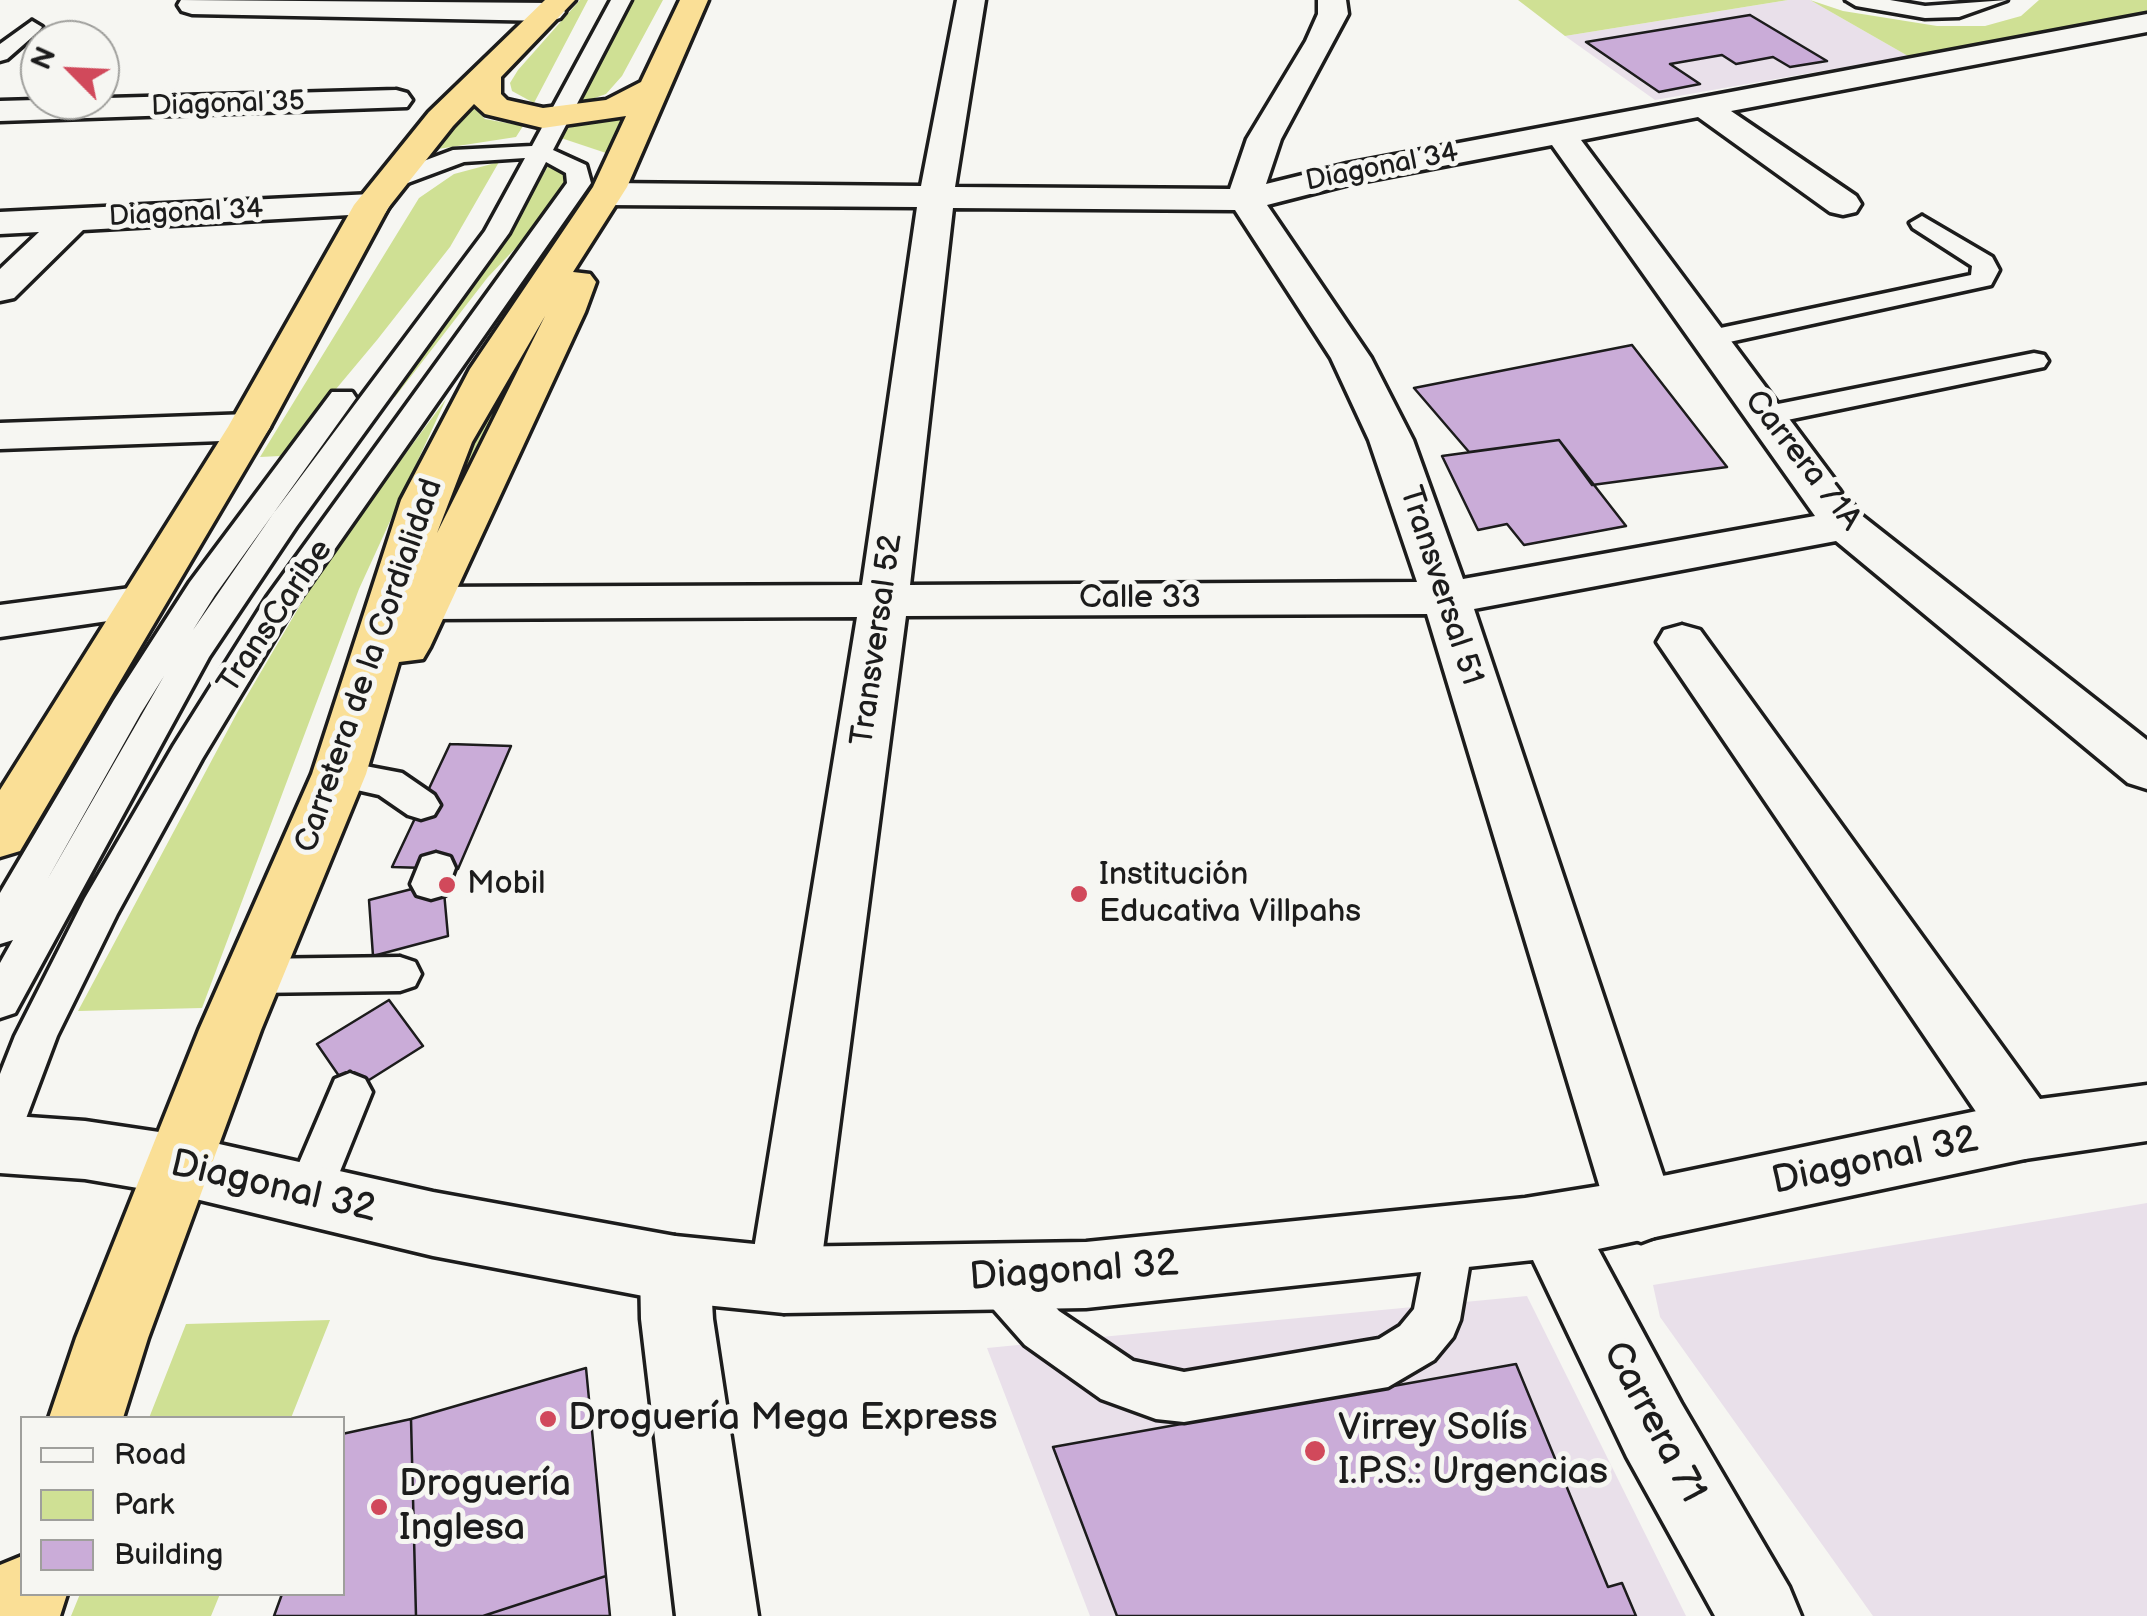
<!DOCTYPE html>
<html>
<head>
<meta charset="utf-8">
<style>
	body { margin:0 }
	#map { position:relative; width:2147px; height:1616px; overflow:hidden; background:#f6f6f2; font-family:"Balsamiq Sans",sans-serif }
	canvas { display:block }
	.legend { position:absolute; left:20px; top:1416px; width:325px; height:180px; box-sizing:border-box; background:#f6f6f2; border:2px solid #9f9f9c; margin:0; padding:12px 18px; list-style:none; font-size:30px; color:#1c1c1c }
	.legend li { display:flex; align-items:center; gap:20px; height:50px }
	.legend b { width:50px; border:2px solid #9f9f9c }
	.north { position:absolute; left:20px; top:20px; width:100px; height:100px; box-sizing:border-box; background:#f6f6f2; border:2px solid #9f9f9c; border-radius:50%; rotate:294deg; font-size:28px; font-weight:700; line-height:40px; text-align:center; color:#1c1c1c }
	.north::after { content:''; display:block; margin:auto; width:35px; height:45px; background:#d1495b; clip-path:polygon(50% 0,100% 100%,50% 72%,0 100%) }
</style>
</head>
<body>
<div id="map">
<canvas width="2147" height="1616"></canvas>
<ul class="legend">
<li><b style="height:12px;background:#f6f6f2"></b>Road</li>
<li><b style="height:28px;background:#cfe094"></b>Park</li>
<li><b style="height:28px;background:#caacd8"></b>Building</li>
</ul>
<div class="north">N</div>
</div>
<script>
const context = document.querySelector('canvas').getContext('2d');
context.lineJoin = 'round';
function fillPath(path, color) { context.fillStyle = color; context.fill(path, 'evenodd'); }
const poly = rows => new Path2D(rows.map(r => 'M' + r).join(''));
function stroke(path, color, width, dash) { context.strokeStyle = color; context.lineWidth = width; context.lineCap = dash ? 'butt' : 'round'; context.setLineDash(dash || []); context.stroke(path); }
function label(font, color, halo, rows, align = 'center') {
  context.font = font + ' "Balsamiq Sans",sans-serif'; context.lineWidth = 10; context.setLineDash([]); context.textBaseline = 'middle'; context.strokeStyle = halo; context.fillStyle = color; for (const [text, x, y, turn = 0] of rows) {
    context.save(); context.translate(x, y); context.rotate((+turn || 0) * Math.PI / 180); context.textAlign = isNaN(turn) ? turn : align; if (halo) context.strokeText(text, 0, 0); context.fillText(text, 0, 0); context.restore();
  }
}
fillPath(poly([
	[1788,0,1810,0,1908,56,1655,100,1565,36],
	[2147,1203,2147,1616,1873,1616,1660,1317,1653,1285],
	[1527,1296,1686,1616,1090,1616,987,1348]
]), '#e9e0ea');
fillPath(poly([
	[580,0,588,0,534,103,512,91,510,83,518,70],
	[629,0,663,0,622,76,606,94,578,104],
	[1518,0,1788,0,1565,36],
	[1810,0,1843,11,1937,26,1985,26,2021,16,2039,0,2147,0,2147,15,1908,56],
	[472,106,485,119,523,126,516,137,438,149],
	[628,112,606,153,561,138,565,129],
	[499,162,450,247,377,340,280,456,260,457,419,198,454,174],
	[550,163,565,168,570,191,488,277,395,397,382,399,500,246],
	[546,320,429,561,455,469,482,413],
	[446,399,359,589,202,1008,78,1011,238,711,326,561],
	[330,1320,291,1418,149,1418,186,1324],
	[80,1594,220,1594,211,1616,71,1616]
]), '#cfe094');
const building = poly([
	[1750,15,1827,61,1790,67,1773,57,1736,64,1722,55,1670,64,1700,84,1659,92,1586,42,1750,15],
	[1632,345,1727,467,1592,485,1559,440,1469,452,1414,388,1632,345],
	[1559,440,1626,526,1524,545,1507,524,1478,530,1442,456,1559,440],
	[450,744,511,746,458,869,392,867,450,744],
	[443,881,448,936,373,956,369,900,443,881],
	[389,1000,423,1046,350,1092,317,1044,389,1000],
	[1516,1364,1608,1587,1622,1583,1636,1616,1117,1616,1053,1447,1516,1364],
	[586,1368,606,1576,483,1616,416,1616,411,1419,586,1368],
	[411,1419,416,1616,274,1616,282,1594,342,1594,342,1434,411,1419],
	[606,1576,610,1616,483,1616,606,1576]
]);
fillPath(building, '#caacd8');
stroke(building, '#1c1c1c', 2.5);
const service = poly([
	[611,0,631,0,553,150,586,165,591,183,292,610,202,759,117,914,57,1036,16,1145,0,1151,0,1074,15,1036,85,898,174,745,267,597,567,183,566,173,546,162,509,233,296,527,209,657,15,1013,0,1018,0,963,13,940,0,944,0,893,114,700,190,582,332,392,352,392,356,398,215,595,193,630,273,514,485,231,525,158,464,162,405,184,388,202,380,204,368,197,389,174,453,150,532,146,611,0],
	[164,676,47,880,141,713,164,676],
	[1846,0,1890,0,1925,6,2007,0,1959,17,1925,18,1856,6,1846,0],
	[32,21,42,27,39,31,7,59,0,61,0,44,32,21],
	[1922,216,1992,257,1999,270,1991,285,1711,346,1697,338,1711,330,1971,275,1972,266,1913,228,1910,223,1922,216],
	[2034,353,2044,355,2048,361,2044,367,1763,425,1753,422,1749,416,1753,410,1763,407,2034,353],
	[339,761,402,773,434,795,440,805,434,815,421,819,408,815,379,795,326,783,321,774,326,765,339,761],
	[436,853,450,857,455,868,445,895,431,899,417,895,411,884,422,857,436,853],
	[400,957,415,962,421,974,415,986,400,991,253,993,238,988,232,976,238,964,253,959,400,957],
	[350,1073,365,1079,372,1092,324,1211,308,1217,292,1211,285,1196,335,1079,350,1073],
	[1451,1215,1468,1222,1474,1237,1460,1320,1453,1337,1434,1360,1388,1387,1184,1422,1156,1419,1101,1399,1025,1345,980,1294,973,1278,980,1262,997,1255,1014,1262,1059,1311,1133,1361,1184,1372,1379,1339,1400,1326,1414,1309,1428,1237,1434,1222,1451,1215]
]);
const pedestrian = poly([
	[249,414,264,418,270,427,264,436,249,440,0,449,0,423,249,414]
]);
const minor = poly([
	[181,0,550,3,560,6,565,12,560,18,550,21,192,14,182,11,178,5,181,0],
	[957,0,985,0,955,187,1230,189,1247,139,1306,41,1318,14,1318,0,1346,0,1348,14,1281,139,1266,184,1347,164,2147,14,2147,32,1731,111,1856,196,1861,204,1856,212,1843,215,1830,212,1698,117,1581,140,1861,515,2147,740,2147,789,2128,783,1836,541,1474,609,1675,1211,1665,1233,1641,1242,1617,1233,1607,1211,1427,614,906,616,819,1280,809,1304,784,1313,759,1304,749,1280,857,617,429,619,412,614,405,603,412,592,429,587,862,585,917,207,607,205,595,201,589,194,595,187,607,183,921,186,957,0],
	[1552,145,1815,516,1463,579,1413,440,1371,358,1267,205,1349,184,1552,145],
	[953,208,1235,210,1331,358,1369,440,1417,582,910,585,953,208],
	[396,90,407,93,412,100,407,107,0,121,0,101,396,90],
	[372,194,385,197,390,205,385,213,83,230,14,298,0,301,0,269,39,232,0,234,0,212,372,194],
	[138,587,155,592,162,603,155,614,0,637,0,605,138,587],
	[1682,625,1700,630,2048,1110,2058,1130,2048,1150,2025,1159,2002,1150,1657,642,1664,630,1682,625],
	[675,1236,700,1246,710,1269,713,1319,758,1616,676,1616,641,1319,640,1269,650,1246,675,1236]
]);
const tertiary = poly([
	[2147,1085,2147,1141,2025,1159,1598,1249,1681,1403,1789,1587,1801,1616,1715,1616,1627,1457,1533,1260,1086,1308,784,1313,675,1302,433,1256,179,1195,85,1179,0,1173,0,1115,85,1121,179,1135,433,1192,675,1236,784,1247,1086,1242,1525,1198,1668,1175,2025,1101,2147,1085]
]);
const trunk = poly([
	[545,0,575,0,501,77,501,94,507,100,543,108,606,100,641,82,680,0,708,0,627,187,573,272,590,274,596,282,585,312,430,647,423,659,399,662,366,774,261,1030,148,1338,123,1418,49,1418,76,1338,199,1030,312,774,401,500,470,369,593,187,626,116,543,128,485,114,474,104,453,126,388,208,270,427,20,851,0,857,0,790,228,427,354,205,429,112,545,0],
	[545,316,437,533,472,442,545,316],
	[22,1556,22,1594,67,1594,60,1616,0,1616,0,1565,22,1556]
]);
stroke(service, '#1c1c1c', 7);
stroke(pedestrian, '#1c1c1c', 7);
stroke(minor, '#1c1c1c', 7);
stroke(tertiary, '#1c1c1c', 7);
stroke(trunk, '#1c1c1c', 7);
fillPath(service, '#f6f6f2');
fillPath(pedestrian, '#f6f6f2');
fillPath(minor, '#f6f6f2');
fillPath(tertiary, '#f6f6f2');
fillPath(trunk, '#fadf96');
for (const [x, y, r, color] of [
	[447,885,10,"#d1495b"],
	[1079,894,10,"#d1495b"],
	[548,1419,10,"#d1495b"],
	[1315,1451,12,"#d1495b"],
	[379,1507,10,"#d1495b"]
]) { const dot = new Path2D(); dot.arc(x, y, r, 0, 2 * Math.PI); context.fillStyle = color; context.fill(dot); stroke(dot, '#f6f6f2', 4); }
label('28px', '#1c1c1c', '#f6f6f2', [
	["Diagonal 35",228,105,-2],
	["Diagonal 34",1382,168,-11],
	["Diagonal 34",186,214,-3]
]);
label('32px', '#1c1c1c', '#f6f6f2', [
	["Carrera 71A",1802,461,52],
	["Transversal 51",1440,586,72],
	["Calle 33",1140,599],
	["TransCaribe",276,617,-56],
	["Transversal 52",878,640,-82],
	["Carretera de la Cordialidad",370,666,-71]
]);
label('32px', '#1c1c1c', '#f6f6f2', [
	["Institución",1099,876],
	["Educativa Villpahs",1099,913],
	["Mobil",467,885]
], 'left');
label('38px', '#1c1c1c', '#f6f6f2', [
	["Diagonal 32",1875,1162,-12],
	["Diagonal 32",273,1188,13],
	["Diagonal 32",1074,1272,-4],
	["Carrera 71",1653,1423,62]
]);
label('38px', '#1c1c1c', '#f6f6f2', [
	["Droguería Mega Express",568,1419],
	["Virrey Solís",1338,1429],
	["I.P.S.: Urgencias",1338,1473],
	["Droguería",399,1485],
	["Inglesa",399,1529]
], 'left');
</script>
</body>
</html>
